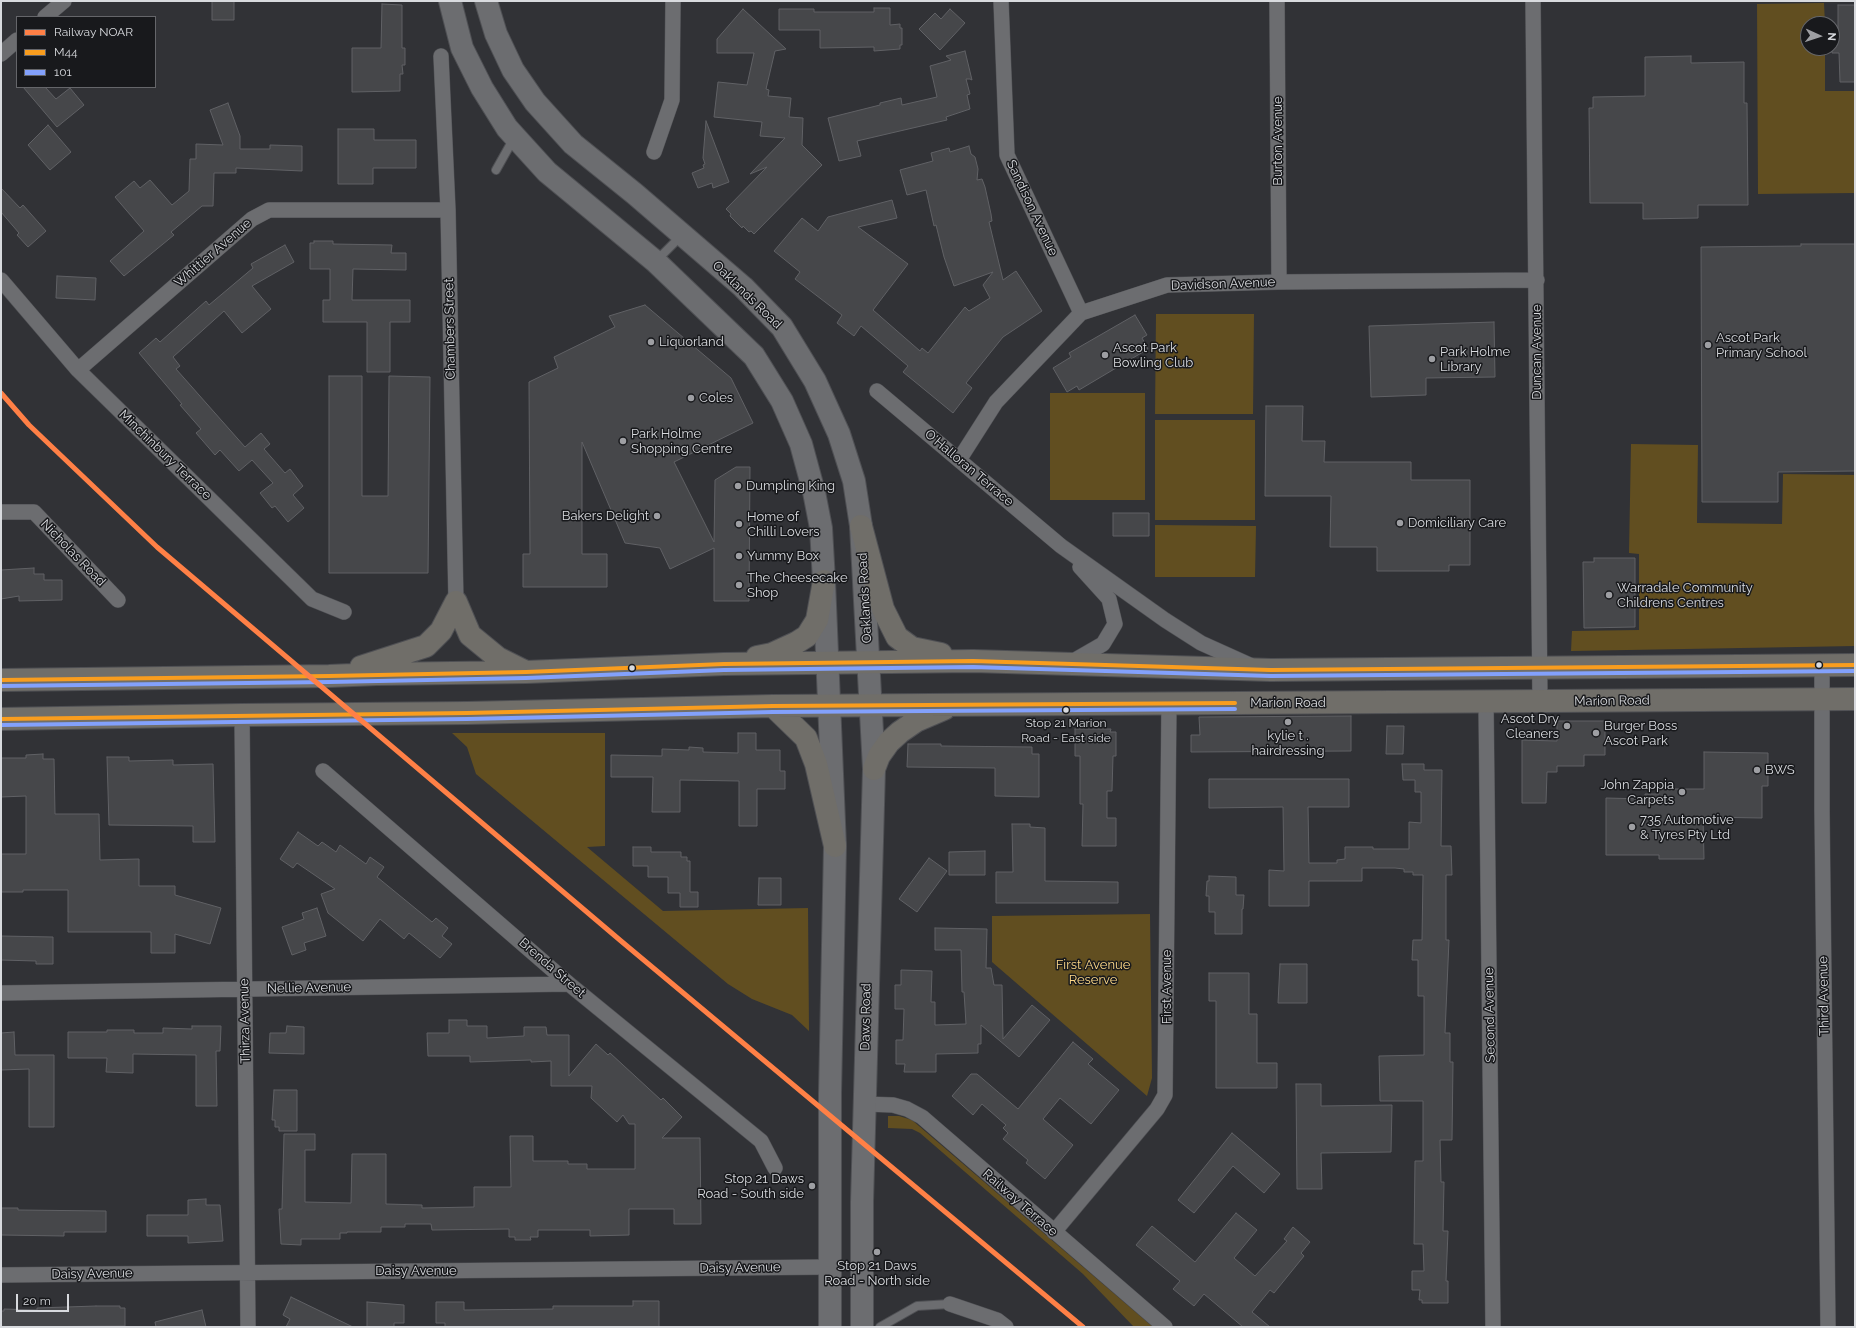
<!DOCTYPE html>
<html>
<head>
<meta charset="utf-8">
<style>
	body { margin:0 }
	#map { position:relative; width:1856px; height:1328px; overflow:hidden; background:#313236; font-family:Raleway,sans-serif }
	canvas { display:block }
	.frame { position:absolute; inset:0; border:2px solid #d8dade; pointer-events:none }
	.legend { position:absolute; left:16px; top:16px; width:140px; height:72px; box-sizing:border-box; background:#18191c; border:1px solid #65666a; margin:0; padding:5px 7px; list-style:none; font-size:12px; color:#d8dade }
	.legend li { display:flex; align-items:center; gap:8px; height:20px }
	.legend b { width:20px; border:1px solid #65666a }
	.north { position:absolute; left:1800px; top:16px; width:40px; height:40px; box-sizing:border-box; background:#18191c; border:1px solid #65666a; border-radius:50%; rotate:93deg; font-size:11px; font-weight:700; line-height:16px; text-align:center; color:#d8dade }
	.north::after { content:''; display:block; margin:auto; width:14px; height:18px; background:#9e9fa3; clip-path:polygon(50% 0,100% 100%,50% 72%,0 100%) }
	.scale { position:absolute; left:16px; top:1294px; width:53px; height:18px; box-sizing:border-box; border:2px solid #d8dade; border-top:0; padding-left:5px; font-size:12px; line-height:14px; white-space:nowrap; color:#d8dade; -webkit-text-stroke:3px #18191c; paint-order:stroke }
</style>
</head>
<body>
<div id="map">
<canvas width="1856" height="1328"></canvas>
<div class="frame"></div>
<ul class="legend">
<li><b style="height:5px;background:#ff8046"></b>Railway NOAR</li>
<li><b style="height:5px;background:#f99d1e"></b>M44</li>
<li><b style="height:5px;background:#83a1fc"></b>101</li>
</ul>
<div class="north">N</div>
<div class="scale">20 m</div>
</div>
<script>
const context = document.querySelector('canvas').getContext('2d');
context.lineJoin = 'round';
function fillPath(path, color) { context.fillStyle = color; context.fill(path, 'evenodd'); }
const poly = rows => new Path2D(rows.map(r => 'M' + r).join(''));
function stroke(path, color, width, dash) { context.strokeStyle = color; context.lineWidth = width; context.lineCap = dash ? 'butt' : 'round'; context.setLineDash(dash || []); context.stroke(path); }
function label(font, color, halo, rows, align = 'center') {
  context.font = font + ' Raleway,sans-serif'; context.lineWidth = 3; context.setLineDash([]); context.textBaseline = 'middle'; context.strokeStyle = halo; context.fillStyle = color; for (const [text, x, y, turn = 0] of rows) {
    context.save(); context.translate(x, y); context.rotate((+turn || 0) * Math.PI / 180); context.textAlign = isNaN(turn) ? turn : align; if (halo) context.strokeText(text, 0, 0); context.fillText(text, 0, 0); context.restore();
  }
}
fillPath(poly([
	[1824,3,1825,24,1808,24,1808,48,1825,48,1825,91,1855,91,1855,193,1758,194,1757,4],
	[1156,314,1254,314,1253,414,1155,414],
	[1050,393,1145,393,1145,500,1050,500],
	[1155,420,1255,420,1255,520,1155,520],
	[1631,444,1698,445,1697,523,1782,524,1783,474,1855,475,1855,646,1571,651,1572,631,1639,630,1639,554,1629,553],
	[1155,525,1256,526,1255,577,1155,577],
	[452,733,605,733,605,846,587,847,663,911,808,908,809,1031,792,1015,752,999,728,984,476,774,467,747],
	[1150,914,1152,1078,1147,1096,992,962,992,916],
	[888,1116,899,1116,912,1120,1153,1327,1134,1327,1083,1274,920,1133,912,1129,888,1128]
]), '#614e20');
const building = poly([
	[212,1,234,1,234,20,212,20,212,1],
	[382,4,402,5,402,48,405,48,405,65,402,65,403,74,400,74,400,91,352,92,352,48,381,48,382,4],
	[1838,5,1855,5,1855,82,1840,82,1839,53,1832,53,1832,34,1838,34,1838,5],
	[874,8,890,8,890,25,900,24,900,28,902,28,902,45,900,45,900,49,874,51,874,47,820,48,820,30,779,30,779,9,814,9,814,12,874,12,874,8],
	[743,9,786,49,775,51,766,89,769,90,768,96,791,98,789,117,803,118,802,145,822,165,754,234,751,231,749,232,743,226,742,228,730,216,731,214,726,209,767,167,750,174,785,138,760,136,762,122,714,117,718,82,747,85,754,53,717,53,717,39,743,9],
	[950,9,965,23,940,50,919,29,935,13,941,19,950,9],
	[965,51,972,80,970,79,966,79,970,94,967,95,970,109,946,117,947,120,857,141,861,156,839,161,828,118,880,105,880,103,901,98,902,105,937,97,930,66,951,60,946,56,965,51],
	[1691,56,1691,63,1744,62,1744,103,1747,103,1748,205,1698,205,1698,218,1643,219,1643,203,1590,203,1589,108,1593,108,1593,97,1645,96,1645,57,1691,56],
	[23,87,45,87,56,99,70,88,84,105,57,127,23,87],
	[228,103,240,136,240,149,270,149,270,145,302,146,302,171,236,168,236,173,214,173,213,206,202,206,171,232,174,235,124,276,110,261,144,231,115,197,134,181,140,188,150,180,172,205,189,191,190,159,196,159,196,144,223,145,210,110,228,103],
	[706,121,729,182,713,188,712,183,698,188,692,173,704,168,703,165,705,164,703,158,706,121],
	[48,125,71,152,50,170,28,145,48,125],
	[338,129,374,129,374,140,416,140,416,168,373,168,373,184,338,184,338,129],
	[969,146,971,154,975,157,978,169,977,180,982,179,985,187,991,214,992,221,989,222,1003,280,1016,271,1042,311,1003,337,966,383,972,388,953,413,903,372,908,366,861,326,854,336,837,323,842,315,795,279,800,272,774,251,802,218,818,231,828,217,892,200,897,218,858,227,908,264,873,310,920,351,922,348,928,353,965,307,969,311,990,298,983,285,993,272,954,286,944,257,936,225,934,226,926,190,907,195,900,170,933,161,931,153,949,148,950,152,969,146],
	[1,188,20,208,23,205,46,231,28,247,17,235,19,233,1,212,1,188],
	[314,241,333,241,333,244,392,245,391,253,406,253,406,270,353,269,352,300,410,300,410,322,390,322,390,372,367,372,367,322,323,322,323,300,330,300,330,269,310,269,310,243,314,243,314,241],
	[1801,244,1855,244,1855,471,1778,472,1778,502,1702,502,1701,247,1801,246,1801,244],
	[285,245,294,262,252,286,271,309,242,333,224,311,173,357,180,366,176,369,245,447,261,433,270,444,264,449,285,473,290,469,303,486,293,495,304,508,288,522,275,506,272,508,260,493,273,483,252,460,239,471,220,450,215,455,196,433,201,429,180,405,182,404,139,353,156,338,160,342,206,301,209,305,253,268,251,264,285,245],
	[57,276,96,278,95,300,56,298,57,276],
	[645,305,731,378,753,423,674,462,714,542,715,480,736,467,750,467,749,601,714,601,714,548,670,569,660,548,625,543,582,442,582,554,607,554,607,587,523,587,523,554,530,554,529,382,558,368,554,357,615,327,609,316,645,305],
	[1135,315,1147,335,1142,338,1148,349,1079,390,1077,386,1067,392,1053,368,1071,357,1069,353,1135,315],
	[1494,322,1495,377,1426,378,1426,395,1371,397,1369,326,1494,322],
	[329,376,362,376,362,496,388,496,389,376,430,377,428,573,329,573,329,376],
	[1266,406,1303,406,1302,441,1325,441,1324,462,1411,462,1411,480,1470,480,1470,565,1449,565,1449,571,1377,571,1377,547,1330,547,1331,496,1265,496,1266,406],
	[1113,513,1149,513,1149,536,1113,536,1113,513],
	[1594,558,1635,558,1635,627,1584,628,1583,562,1594,562,1594,558],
	[34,568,34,574,44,574,44,580,62,580,62,600,19,601,19,596,1,599,1,570,34,568],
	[1351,716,1351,751,1191,752,1191,735,1200,735,1199,717,1351,716],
	[1557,721,1605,721,1605,755,1584,755,1584,766,1557,766,1557,772,1547,772,1546,803,1522,803,1522,740,1557,741,1557,721],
	[1387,726,1404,726,1403,754,1386,754,1387,726],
	[1075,729,1111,729,1110,732,1116,732,1116,756,1113,756,1112,791,1107,791,1107,818,1116,818,1116,846,1082,846,1083,804,1080,804,1080,756,1075,756,1075,729],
	[738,733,756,733,756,750,780,750,780,771,785,771,785,789,757,789,757,826,739,826,739,781,680,780,680,812,652,812,653,777,611,777,611,755,662,756,662,749,689,750,689,747,703,748,703,752,738,753,738,733],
	[908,744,941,744,941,746,1032,747,1032,754,1039,754,1039,797,995,796,995,768,907,767,908,744],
	[1704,752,1768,753,1768,786,1762,786,1762,818,1703,817,1704,859,1659,859,1659,855,1606,855,1606,798,1645,799,1645,794,1659,794,1659,789,1704,789,1704,752],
	[43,754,43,759,54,759,55,814,99,814,100,860,139,859,139,886,175,886,175,895,221,908,210,944,175,934,175,953,151,953,151,932,68,932,68,890,23,890,23,892,1,892,1,854,26,854,26,796,1,797,1,758,26,758,26,755,43,754],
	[107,757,129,757,129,761,173,760,173,765,213,764,215,842,193,842,193,826,109,825,107,757],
	[1402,764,1424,764,1424,770,1442,770,1441,846,1451,846,1452,875,1446,875,1446,940,1449,940,1445,1033,1450,1033,1450,1062,1453,1062,1452,1140,1440,1140,1441,1182,1444,1182,1443,1231,1448,1231,1446,1281,1448,1281,1448,1303,1422,1303,1422,1300,1419,1300,1420,1290,1412,1290,1412,1271,1424,1271,1423,1244,1414,1244,1415,1161,1423,1161,1423,1101,1380,1101,1379,1056,1424,1055,1424,996,1418,996,1418,960,1412,960,1413,940,1422,940,1423,875,1413,875,1413,872,1404,872,1404,869,1395,868,1362,868,1362,881,1309,881,1309,906,1269,906,1269,870,1284,871,1283,807,1209,808,1209,779,1349,779,1349,807,1308,807,1309,863,1337,863,1337,860,1345,859,1345,847,1373,847,1373,849,1409,849,1409,822,1421,823,1421,792,1415,792,1415,780,1403,780,1402,764],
	[1012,824,1030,824,1030,827,1045,828,1045,881,1118,882,1118,903,996,903,996,872,1013,872,1012,824],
	[298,832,318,846,322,842,336,852,340,845,366,864,370,857,384,867,377,877,432,922,436,918,448,928,442,936,452,944,440,958,409,933,404,939,380,919,363,941,328,913,321,894,335,889,297,863,293,868,280,859,298,832],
	[633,847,651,847,651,852,681,852,681,857,687,857,687,861,690,861,690,892,698,892,698,907,680,907,680,893,668,893,668,877,648,877,648,866,633,866,633,847],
	[985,851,985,875,949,875,949,852,985,851],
	[929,858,947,871,917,912,899,899,929,858],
	[1209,876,1236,877,1236,895,1244,895,1243,909,1242,909,1242,934,1215,934,1215,912,1209,912,1209,896,1206,896,1207,881,1209,881,1209,876],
	[759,878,781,878,781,905,758,905,759,878],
	[317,908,326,936,304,943,306,950,292,955,282,927,304,919,302,913,317,908],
	[935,928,987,929,986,968,991,968,994,985,1002,985,1003,1039,1032,1005,1050,1020,1019,1057,981,1025,981,1044,978,1044,978,1053,936,1054,936,1072,904,1072,905,1064,896,1064,896,1040,903,1040,904,1009,895,1009,895,985,901,985,901,970,932,971,931,1002,935,1002,935,1025,966,1024,964,992,962,992,961,950,935,950,935,928],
	[1,936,53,937,53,964,36,964,36,961,1,960,1,936],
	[1280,964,1307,964,1307,1003,1278,1003,1280,964],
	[1209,973,1249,973,1249,1014,1257,1014,1257,1063,1277,1063,1277,1088,1216,1088,1216,1001,1209,1001,1209,973],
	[449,1020,467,1020,467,1026,487,1026,487,1038,524,1036,524,1027,546,1027,547,1035,569,1035,569,1076,596,1044,608,1055,610,1053,661,1100,663,1098,682,1117,662,1138,700,1138,701,1224,674,1224,674,1209,629,1209,629,1235,590,1236,590,1230,538,1230,538,1237,530,1237,531,1240,515,1240,515,1237,509,1237,509,1229,432,1230,431,1224,405,1224,405,1227,381,1227,381,1232,347,1232,347,1233,340,1233,340,1239,301,1239,301,1245,281,1244,279,1209,282,1209,284,1134,315,1134,315,1150,305,1150,305,1202,351,1203,352,1154,386,1154,386,1204,422,1205,422,1208,474,1207,474,1187,511,1187,510,1136,533,1136,533,1161,568,1161,568,1164,587,1164,587,1169,635,1169,635,1124,629,1124,623,1115,617,1122,591,1098,592,1086,551,1086,551,1061,531,1062,531,1060,470,1062,470,1056,428,1056,427,1033,449,1033,449,1020],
	[192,1026,221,1026,220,1051,216,1051,217,1106,196,1106,196,1055,133,1054,133,1073,106,1072,107,1058,68,1058,68,1032,107,1032,107,1030,134,1030,134,1033,163,1033,163,1028,192,1029,192,1026],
	[287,1026,304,1027,304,1054,269,1053,270,1033,286,1033,287,1026],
	[14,1032,15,1055,54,1055,54,1127,29,1127,29,1069,1,1070,1,1033,14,1032],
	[1073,1042,1093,1059,1088,1064,1119,1090,1091,1124,1060,1098,1043,1119,1073,1145,1045,1179,1026,1163,1028,1160,1003,1139,1008,1133,1003,1128,1006,1125,982,1104,973,1115,952,1096,971,1074,977,1074,1018,1109,1073,1042],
	[1296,1084,1321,1084,1321,1106,1392,1105,1391,1152,1321,1153,1322,1189,1297,1189,1296,1084],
	[274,1090,297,1090,297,1131,279,1131,279,1127,275,1127,275,1120,272,1120,274,1090],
	[1232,1133,1280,1174,1264,1193,1233,1166,1194,1213,1178,1200,1232,1133],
	[206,1199,206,1205,220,1205,223,1241,188,1243,188,1236,147,1236,147,1215,188,1215,188,1200,206,1199],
	[1,1208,18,1208,18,1210,106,1211,106,1232,64,1232,64,1236,1,1235,1,1208],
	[1236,1213,1257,1230,1234,1258,1255,1276,1287,1241,1284,1239,1293,1227,1310,1242,1301,1253,1304,1256,1274,1293,1270,1290,1252,1312,1270,1327,1243,1327,1204,1294,1194,1306,1173,1289,1180,1281,1136,1245,1152,1226,1195,1262,1236,1213],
	[291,1297,353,1327,286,1327,290,1319,283,1315,291,1297],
	[633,1301,659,1301,659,1327,445,1327,445,1323,436,1323,436,1302,464,1302,464,1310,553,1309,553,1306,633,1306,633,1301],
	[367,1302,404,1305,404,1323,394,1323,394,1327,367,1327,367,1302],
	[96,1306,120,1306,120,1308,125,1308,125,1326,1,1327,1,1311,4,1311,4,1309,37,1310,37,1308,96,1306],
	[202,1310,206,1327,156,1327,155,1322,202,1310]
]);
fillPath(building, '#46474a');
stroke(building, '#606165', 1);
const lane = poly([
	[496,170,514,138],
	[656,261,682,235],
	[880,1327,917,1306,950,1304]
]);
const street = poly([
	[1001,1,1007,155,1081,313],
	[1277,1,1279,282],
	[1533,1,1540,702],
	[45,17,64,1],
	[1,54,17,40],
	[441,56,448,210,456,602],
	[654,152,672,100,673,1],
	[1,280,78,370,312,599,344,612],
	[78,370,252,219,269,210,448,210],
	[877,391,1061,546,1165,620,1201,643,1252,666],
	[959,460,996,402,1081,313,1167,285,1279,282,1537,280],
	[1,512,34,512,118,600],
	[1070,663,1103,644,1115,624,1109,599,1080,567],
	[1822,666,1822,811,1828,1327],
	[1486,703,1493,1327],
	[242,715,248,1327],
	[323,771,569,984,761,1141,775,1168],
	[1,993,569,984],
	[865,1104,893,1105,907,1109,922,1117,1165,1327],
	[1054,1232,1157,1109,1165,1095,1169,703],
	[1,1275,830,1267],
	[950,1304,997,1320,1006,1327]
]);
const secondary = poly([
	[450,1,462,48,482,88,507,128,547,172,656,262,754,356,782,401,801,444,814,492,821,528,824,581,835,846,830,1094,830,1327],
	[486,1,496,34,513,70,535,102,573,144,635,194,743,287,782,327,815,381,839,434,854,481,861,526,874,769,862,1202,862,1327]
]);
const primary = poly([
	[861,526,883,609,897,637,912,648,941,654],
	[456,602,470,635,498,658,524,671],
	[757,657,772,654,796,643,807,636,817,620,824,581],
	[361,667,426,646,441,631,456,602],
	[1,680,329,676,377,674,526,672,724,664,973,661,1271,670,1855,665],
	[773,706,806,738,816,764,835,846],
	[1,719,242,715,467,713,773,706,1855,699],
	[874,769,879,756,889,742,900,732,916,721,944,709]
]);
stroke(lane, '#4f5054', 10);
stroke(street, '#4f5054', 16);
stroke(secondary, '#4f5054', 24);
stroke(primary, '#4f5054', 24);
stroke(lane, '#6c6d70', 8);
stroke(street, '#6c6d70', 15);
stroke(secondary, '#6c6d70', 22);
stroke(primary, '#706e69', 22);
stroke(poly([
	[1,680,329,676,526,672,724,664,973,661,1271,670,1855,665],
	[1,719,467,713,773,706,1235,703]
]), '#f99d1e', 4);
stroke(poly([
	[1,686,329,682,526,678,724,670,973,667,1271,676,1855,671],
	[1,725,467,719,773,712,1235,709]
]), '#83a1fc', 4);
stroke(poly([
	[1,393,29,425,157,547,621,941,1083,1327]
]), '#ff8046', 5);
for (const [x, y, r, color] of [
	[651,342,4,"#9e9fa3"],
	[1708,345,4,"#9e9fa3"],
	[1105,355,4,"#9e9fa3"],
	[1432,359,4,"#9e9fa3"],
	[691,398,4,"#9e9fa3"],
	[623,441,4,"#9e9fa3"],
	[738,486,4,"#9e9fa3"],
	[657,516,4,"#9e9fa3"],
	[1400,523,4,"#9e9fa3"],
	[739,524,4,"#9e9fa3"],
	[739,556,4,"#9e9fa3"],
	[739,585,4,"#9e9fa3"],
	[1609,595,4,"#9e9fa3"],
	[1819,665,3.5,"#d8dade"],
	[632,668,3.5,"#d8dade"],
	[1066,710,3.5,"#d8dade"],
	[1288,722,4,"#9e9fa3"],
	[1567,726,4,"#9e9fa3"],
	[1596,733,4,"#9e9fa3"],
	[1757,770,4,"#9e9fa3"],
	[1682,792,4,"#9e9fa3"],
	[1632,827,4,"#9e9fa3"],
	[812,1186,4,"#9e9fa3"],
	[877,1252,4,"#9e9fa3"]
]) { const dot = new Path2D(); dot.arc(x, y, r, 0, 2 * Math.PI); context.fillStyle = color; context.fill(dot); stroke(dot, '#18191c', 1.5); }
label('12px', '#d8dade', '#18191c', [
	["Stop 21 Marion",1066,723],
	["Road - East side",1066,738]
]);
label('13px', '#d8dade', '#18191c', [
	["Burton Avenue",1278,141,-90],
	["Sandison Avenue",1032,208,65],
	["Whittier Avenue",213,253,-41],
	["Davidson Avenue",1223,284,-2],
	["Oaklands Road",747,295,44],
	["Chambers Street",450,329,-91],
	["Duncan Avenue",1537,352,-90],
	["Minchinbury Terrace",165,455,44],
	["O'Halloran Terrace",969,468,40],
	["Nicholas Road",73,553,46],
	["Oaklands Road",865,598,-93],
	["Marion Road",1612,701,-1],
	["Marion Road",1288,703],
	["Brenda Street",552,968,41],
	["First Avenue",1167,987,-90],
	["Nellie Avenue",309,988,-1],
	["Third Avenue",1824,996,-91],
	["Second Avenue",1490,1015,-91],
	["Daws Road",866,1017,-89],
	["Thirza Avenue",245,1021,-91],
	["Railway Terrace",1020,1203,41],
	["Daisy Avenue",740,1268,-1],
	["Daisy Avenue",416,1271],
	["Daisy Avenue",92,1274,-1]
]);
label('13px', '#d8dade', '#18191c', [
	["Ascot Park",1716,338],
	["Primary School",1716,353],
	["Liquorland",659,342],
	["Ascot Park",1113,348],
	["Bowling Club",1113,363],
	["Park Holme",1440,352],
	["Library",1440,367],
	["Coles",699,398],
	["Park Holme",631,434],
	["Shopping Centre",631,449],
	["Dumpling King",746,486],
	["Bakers Delight",649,516,"right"],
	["Home of",747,517],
	["Chilli Lovers",747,532],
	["Domiciliary Care",1408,523],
	["Yummy Box",747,556],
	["The Cheesecake",747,578],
	["Shop",747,593],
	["Warradale Community",1617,588],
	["Childrens Centres",1617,603],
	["Ascot Dry",1559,719,"right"],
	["Cleaners",1559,734,"right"],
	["Burger Boss",1604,726],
	["Ascot Park",1604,741],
	["kylie t .",1288,736,"center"],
	["hairdressing",1288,751,"center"],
	["BWS",1765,770],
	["John Zappia",1674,785,"right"],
	["Carpets",1674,800,"right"],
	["735 Automotive",1640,820],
	["& Tyres Pty Ltd",1640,835],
	["Stop 21 Daws",804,1179,"right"],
	["Road - South side",804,1194,"right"],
	["Stop 21 Daws",877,1266,"center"],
	["Road - North side",877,1281,"center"]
], 'left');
label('13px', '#ffd988', '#18191c', [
	["First Avenue",1093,965],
	["Reserve",1093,980]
]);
</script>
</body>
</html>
